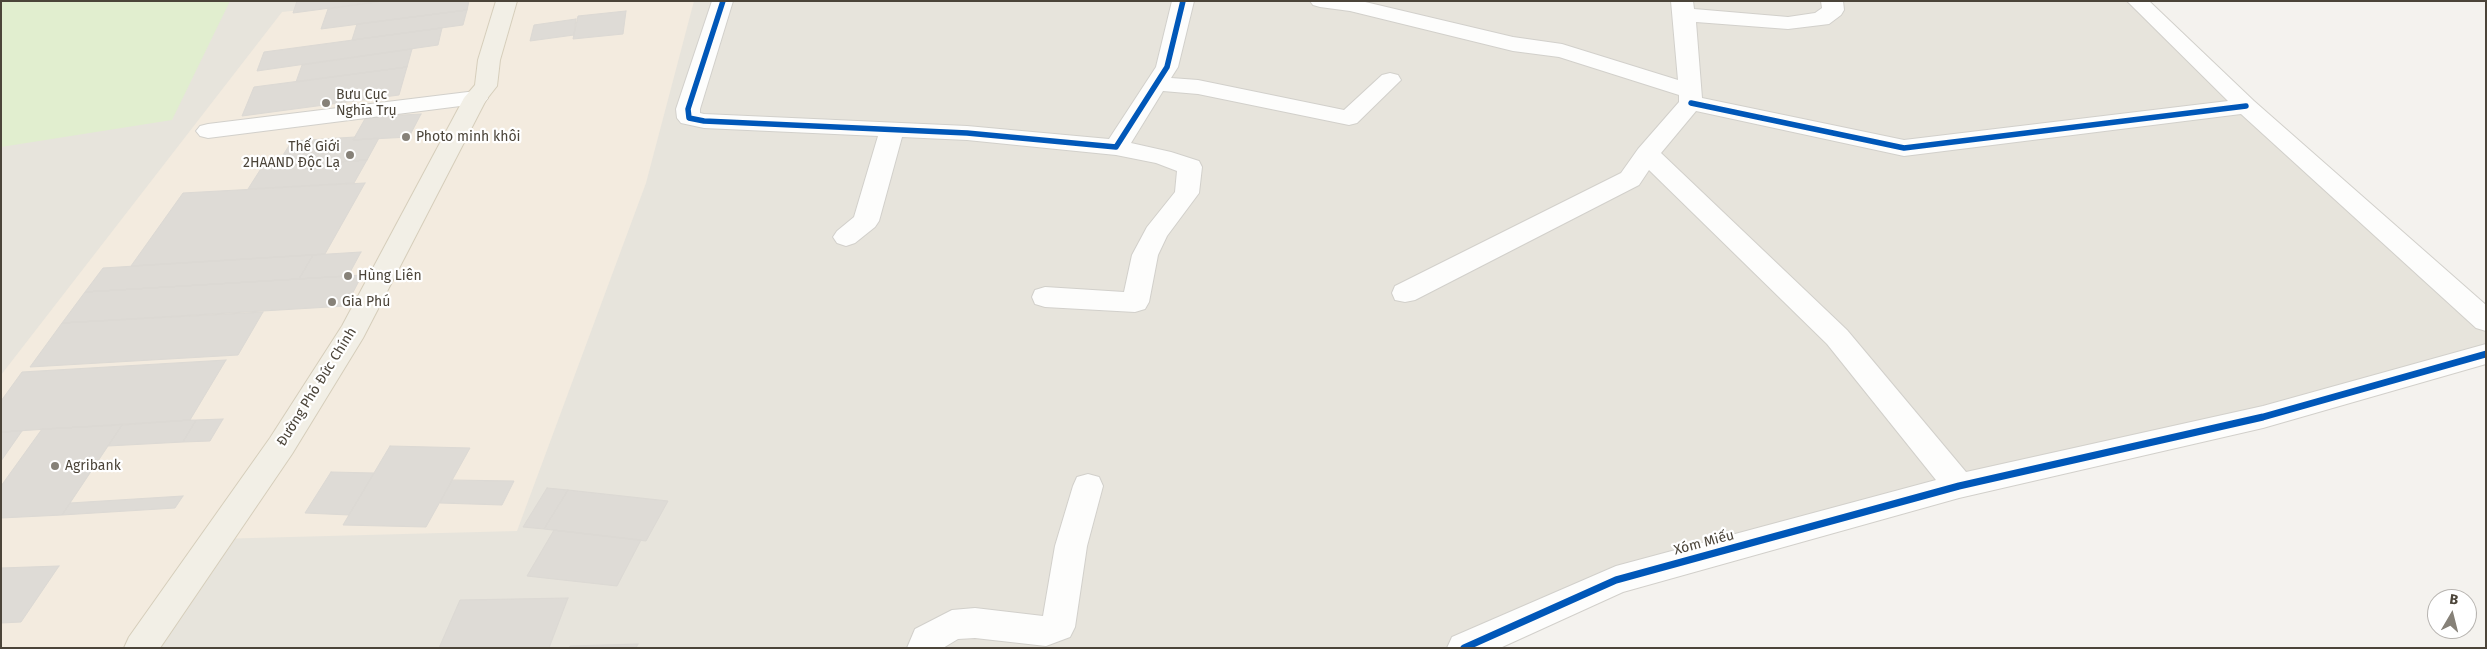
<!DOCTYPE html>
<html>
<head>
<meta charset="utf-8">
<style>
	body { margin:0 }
	#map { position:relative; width:2487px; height:649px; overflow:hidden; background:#f4f2ee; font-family:"Fira Sans",sans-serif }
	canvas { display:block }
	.frame { position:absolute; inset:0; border:2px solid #4b4439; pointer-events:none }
	.north { position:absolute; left:2427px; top:589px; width:50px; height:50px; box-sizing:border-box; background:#fff; border:1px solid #b7b4b0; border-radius:50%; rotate:8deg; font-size:14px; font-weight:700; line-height:20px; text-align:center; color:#4b4439 }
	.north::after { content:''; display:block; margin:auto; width:18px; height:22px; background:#868178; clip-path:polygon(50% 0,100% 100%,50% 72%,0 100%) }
</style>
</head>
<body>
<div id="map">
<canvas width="2487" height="649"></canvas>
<div class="frame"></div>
<div class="north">B</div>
</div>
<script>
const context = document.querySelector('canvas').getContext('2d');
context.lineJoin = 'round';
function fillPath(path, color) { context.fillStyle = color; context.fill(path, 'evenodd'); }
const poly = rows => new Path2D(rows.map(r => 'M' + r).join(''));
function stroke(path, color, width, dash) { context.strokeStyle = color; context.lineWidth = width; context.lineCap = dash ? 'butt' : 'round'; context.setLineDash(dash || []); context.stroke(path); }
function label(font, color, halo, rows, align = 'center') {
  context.font = font + ' "Fira Sans",sans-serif'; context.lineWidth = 4.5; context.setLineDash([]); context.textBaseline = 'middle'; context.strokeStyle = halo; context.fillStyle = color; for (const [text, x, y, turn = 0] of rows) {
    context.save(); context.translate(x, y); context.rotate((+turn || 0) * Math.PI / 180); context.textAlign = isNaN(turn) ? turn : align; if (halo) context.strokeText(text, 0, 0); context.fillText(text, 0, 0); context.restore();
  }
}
fillPath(poly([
	[1,1,2137,1,2486,321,2486,354,1616,580,1468,648,1,648]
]), '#e7e4dc');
fillPath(poly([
	[382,1,694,1,646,183,517,531,215,539,141,648,1,648,1,375,282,12]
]), '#f3ebdf');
fillPath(poly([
	[1,1,230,1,172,120,1,147]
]), '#e1eecf');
const building = poly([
	[297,1,383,1,293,13,297,1],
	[383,1,469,1,467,10,321,29,328,9,383,1],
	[467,10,463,25,352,40,357,24,467,10],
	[626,11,623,34,573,39,578,16,626,11],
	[576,19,574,35,530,41,534,25,576,19],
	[442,28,438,45,257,71,264,52,442,28],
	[412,49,407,67,296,82,302,65,412,49],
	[407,67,399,95,242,116,254,87,407,67],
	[421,114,409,137,353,140,366,117,421,114],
	[355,137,353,140,379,138,367,160,276,166,292,141,355,137],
	[367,160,354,183,248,189,262,167,367,160],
	[365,183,325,254,131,266,183,193,365,183],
	[361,252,348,276,299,279,313,255,361,252],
	[313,255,299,279,85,292,103,268,313,255],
	[362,275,346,306,62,323,85,292,362,275],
	[263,312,238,355,30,367,62,323,263,312],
	[226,360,190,420,1,432,1,401,22,372,226,360],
	[223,419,210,441,183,442,196,420,223,419],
	[190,420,196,420,183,442,108,446,122,425,190,420],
	[122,425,62,515,1,518,1,486,42,429,122,425],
	[22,431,1,461,1,432,22,431],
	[390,446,470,448,426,527,343,525,390,446],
	[331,472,374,473,349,515,305,513,331,472],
	[452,480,514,481,502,505,440,503,452,480],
	[547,488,568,490,544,529,523,527,547,488],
	[568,490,668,501,646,541,544,529,568,490],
	[183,496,175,508,62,515,70,503,183,496],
	[554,530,641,540,617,586,527,576,554,530],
	[59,566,21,622,1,623,1,568,59,566],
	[568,598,549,648,439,648,460,600,568,598],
	[638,644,636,648,569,648,570,646,638,644]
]);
fillPath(building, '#dedbd6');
stroke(building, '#dcd9d4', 1);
const minor = poly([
	[712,1,733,1,700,109,700,113,704,114,967,126,1109,139,1156,67,1172,1,1194,1,1178,67,1171,78,1198,80,1344,110,1382,75,1390,73,1398,75,1401,80,1357,123,1349,125,1198,94,1163,91,1131,143,1171,152,1199,161,1202,167,1199,193,1167,236,1158,255,1149,302,1145,309,1135,312,1045,307,1035,304,1032,297,1035,290,1045,287,1124,292,1132,255,1147,227,1175,192,1177,171,1156,163,1116,155,967,140,902,137,879,221,875,227,855,243,846,246,837,243,833,237,837,231,854,217,878,136,704,128,681,123,677,118,676,109,712,1],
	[1310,1,1361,1,1513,37,1562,44,1678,80,1671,1,1693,1,1694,9,1788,17,1815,13,1822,8,1821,1,1843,1,1844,10,1841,15,1829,24,1821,25,1788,29,1696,22,1702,98,1904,140,2228,101,2127,1,2149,1,2254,101,2486,305,2486,331,2476,328,2241,114,1904,156,1696,111,1661,153,1847,330,1966,472,2263,406,2486,344,2486,364,2263,428,1959,498,1623,592,1500,648,1447,648,1452,637,1616,566,1936,480,1827,344,1649,170,1639,185,1415,300,1405,302,1395,300,1392,293,1395,286,1621,173,1638,149,1679,102,1679,95,1559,57,1513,51,1350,11,1320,7,1313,5,1310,1],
	[476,91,484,93,488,98,484,103,208,138,200,136,196,131,200,126,208,124,476,91],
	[1088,474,1099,477,1103,486,1087,546,1075,627,1070,637,1046,646,975,638,958,639,943,648,907,648,915,629,952,610,975,608,1043,616,1055,546,1073,486,1077,477,1088,474]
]);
const major = poly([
	[496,1,517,1,500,60,497,86,486,100,363,338,292,454,160,648,124,648,129,637,270,438,342,326,464,98,475,85,478,60,496,1]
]);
stroke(minor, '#d2d0cb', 2);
stroke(major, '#d6cebb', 2);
fillPath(minor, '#fdfdfc');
fillPath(major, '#f2efe6');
stroke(poly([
	[723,1,688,109,689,118,704,121,967,133,1116,147,1167,67,1183,1],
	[1691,103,1904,148,2246,106]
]), '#0057b8', 5.5);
stroke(poly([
	[1464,648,1616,580,1959,486,2263,417,2486,354]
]), '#0057b8', 7);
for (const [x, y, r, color] of [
	[326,103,5,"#868178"],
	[406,137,5,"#868178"],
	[350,155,5,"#868178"],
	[348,276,5,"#868178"],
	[332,302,5,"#868178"],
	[55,466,5,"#868178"]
]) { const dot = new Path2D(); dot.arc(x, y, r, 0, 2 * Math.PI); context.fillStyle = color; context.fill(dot); stroke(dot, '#fff', 2); }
label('14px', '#4b4439', '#fff', [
	["Bưu Cục",336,95],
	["Nghĩa Trụ",336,111],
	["Photo minh khôi",416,137],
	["Thế Giới",340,147,"right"],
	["2HAAND Độc Lạ",340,163,"right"],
	["Hùng Liên",358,276],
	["Gia Phú",342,302],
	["Agribank",65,466]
], 'left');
label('14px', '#4b4439', '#fff', [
	["Đường Phó Đức Chính",317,387,-58],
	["Xóm Miếu",1704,543,-15]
]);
</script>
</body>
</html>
